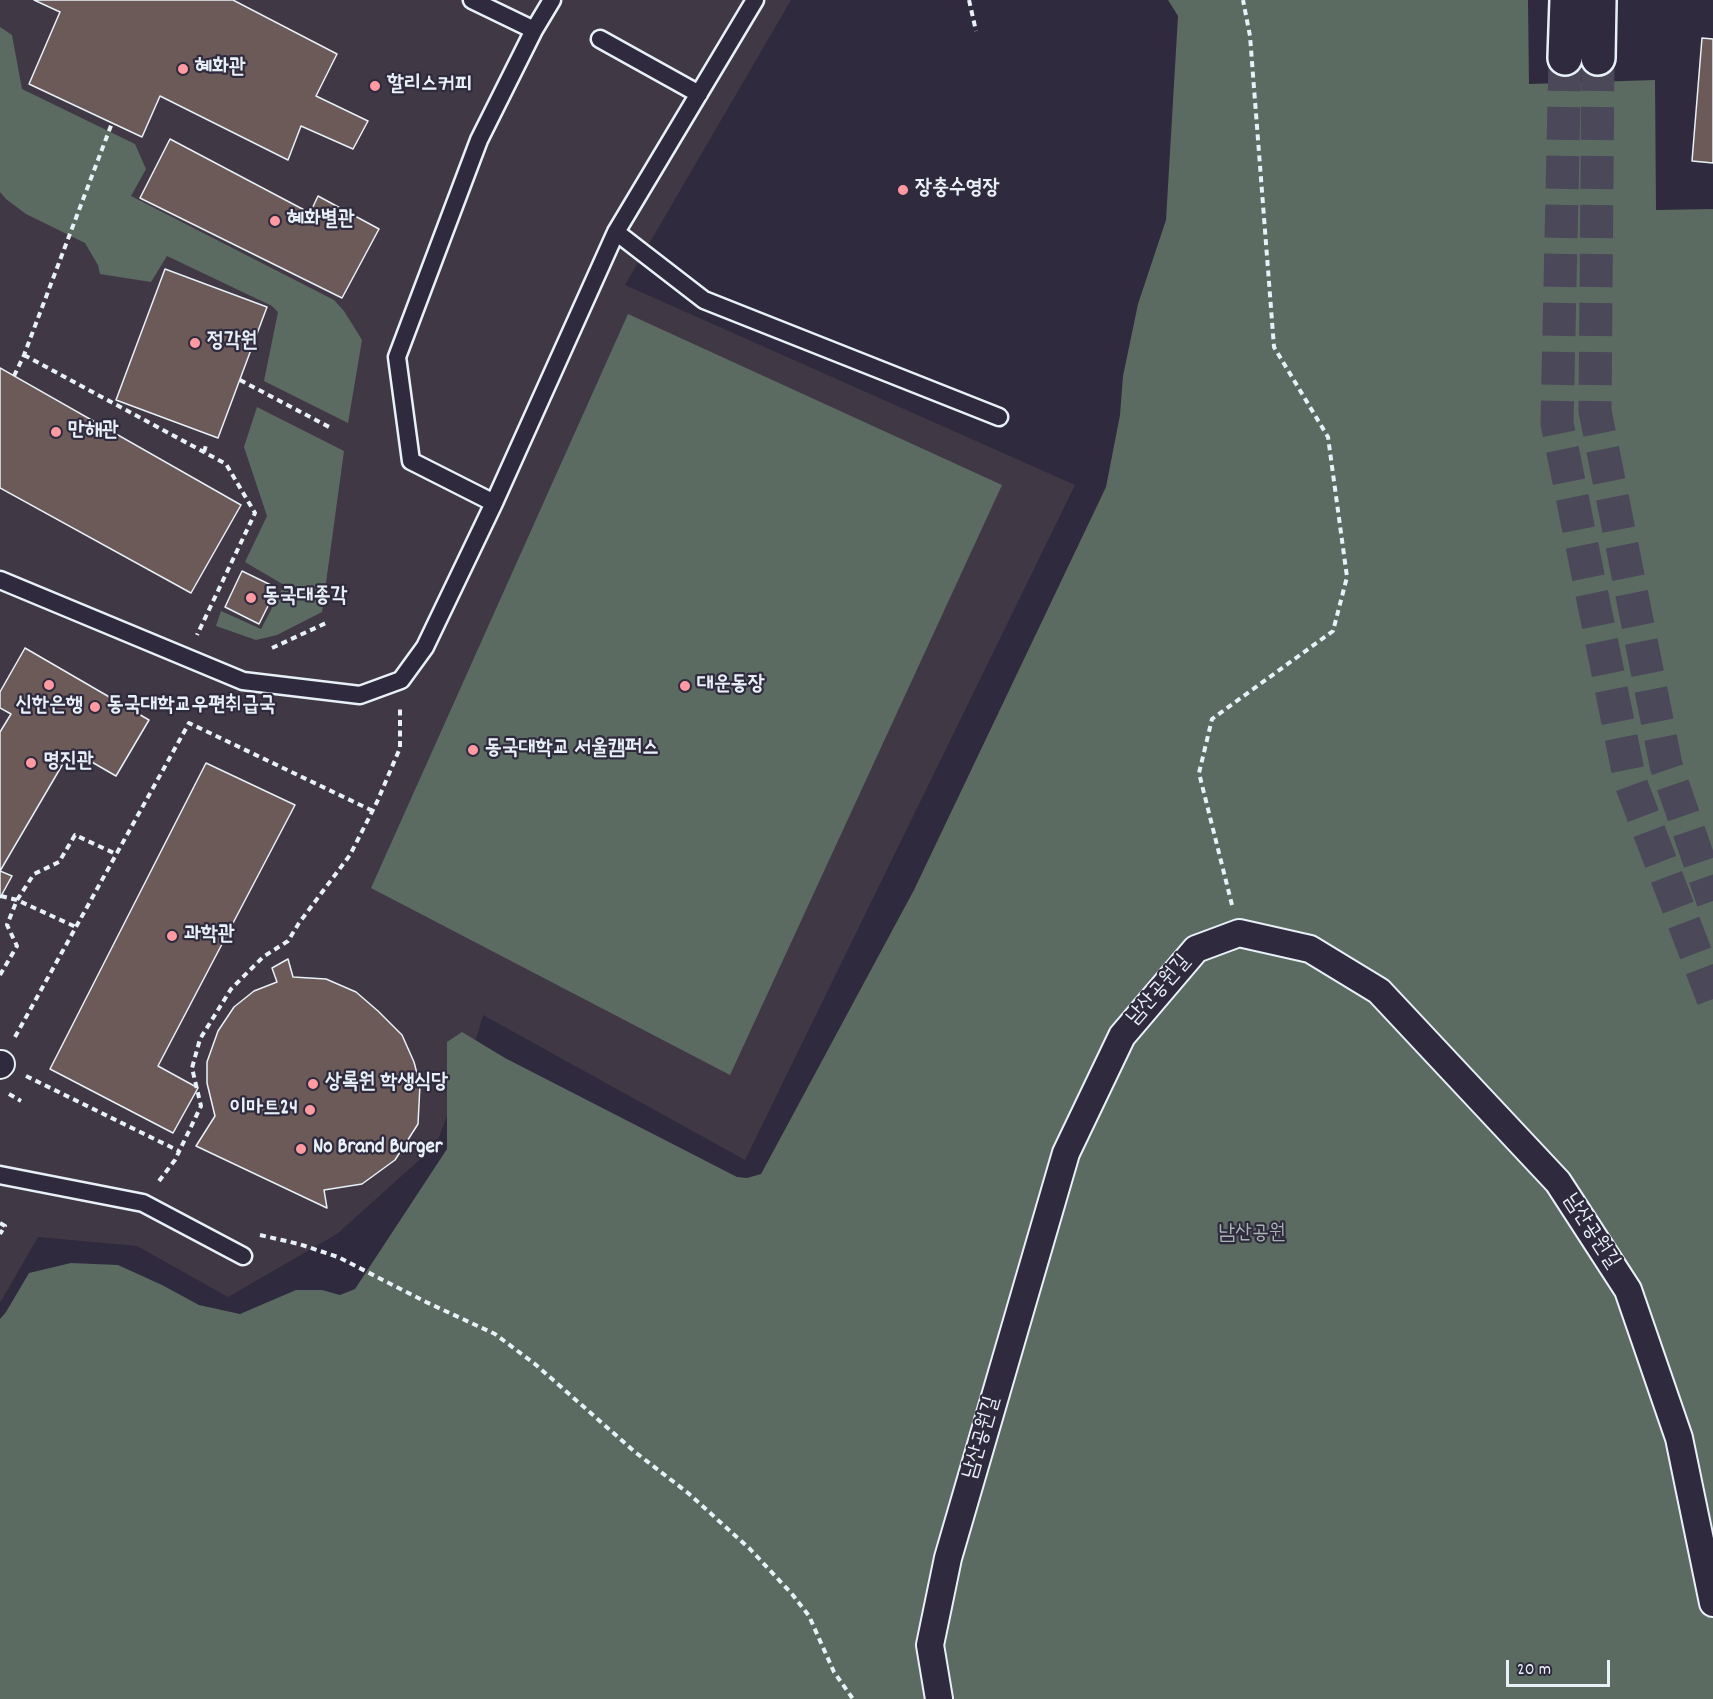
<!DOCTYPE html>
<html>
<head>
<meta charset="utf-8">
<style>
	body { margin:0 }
	#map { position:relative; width:1713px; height:1699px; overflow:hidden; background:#2f2a3d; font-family:Dekko,sans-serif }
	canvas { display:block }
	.scale { position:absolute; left:1506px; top:1660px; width:104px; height:27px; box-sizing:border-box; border:3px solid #e8f1f8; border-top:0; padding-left:8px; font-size:18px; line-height:21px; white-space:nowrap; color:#e8f1f8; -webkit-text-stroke:4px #2f2a3d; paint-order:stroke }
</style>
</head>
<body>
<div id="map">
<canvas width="1713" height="1699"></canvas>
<div class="scale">20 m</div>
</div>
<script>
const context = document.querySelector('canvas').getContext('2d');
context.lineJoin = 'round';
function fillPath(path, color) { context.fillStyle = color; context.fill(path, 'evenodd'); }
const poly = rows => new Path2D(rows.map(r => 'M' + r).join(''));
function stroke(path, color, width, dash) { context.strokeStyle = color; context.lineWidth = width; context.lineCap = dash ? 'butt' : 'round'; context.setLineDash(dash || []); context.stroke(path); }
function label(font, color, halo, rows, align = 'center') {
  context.font = font + ' Dekko,"Poor Story",sans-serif'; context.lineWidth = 4.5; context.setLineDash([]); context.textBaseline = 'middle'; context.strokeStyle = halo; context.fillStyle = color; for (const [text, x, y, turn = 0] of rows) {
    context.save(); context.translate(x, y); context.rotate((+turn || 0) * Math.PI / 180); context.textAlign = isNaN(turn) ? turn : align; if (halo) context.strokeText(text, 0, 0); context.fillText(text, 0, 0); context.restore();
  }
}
fillPath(poly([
	[0,0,791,0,625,285,1075,485,745,1160,483,1015,477,1036,436,1145,337,1234,228,1297,137,1246,38,1237,0,1303]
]), '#413845');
fillPath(poly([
	[1168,0,1528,0,1529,84,1655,80,1656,210,1713,209,1713,1699,0,1699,0,1319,6,1312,29,1273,71,1263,118,1265,162,1285,199,1305,240,1314,296,1290,322,1290,340,1295,355,1289,447,1149,447,1042,462,1032,505,1058,737,1177,747,1178,761,1174,914,890,1106,487,1120,415,1123,376,1138,304,1166,220,1178,16],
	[0,27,12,35,22,89,135,144,146,169,131,196,334,300,344,311,362,340,348,423,264,381,278,312,272,306,167,256,151,282,100,274,98,265,85,243,26,214,6,199,0,192],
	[628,314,1002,485,730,1075,371,888],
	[257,407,344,451,322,612,277,635,256,640,216,626,221,611,261,629,284,585,245,562,267,516,244,447]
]), '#5b6b62');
const building = poly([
	[34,0,233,0,337,54,316,96,368,121,353,149,301,126,288,160,160,96,142,137,29,84,60,12,34,0],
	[1702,38,1713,39,1713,163,1692,161,1702,38],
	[170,139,310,213,318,196,379,229,342,298,140,198,170,139],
	[165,269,267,307,218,438,116,400,165,269],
	[0,368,241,505,191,593,0,488,0,368],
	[242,571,277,588,259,624,225,607,242,571],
	[25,648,149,720,116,776,71,750,0,871,12,876,0,898,0,732,11,714,0,708,0,692,25,648],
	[206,763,295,805,158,1066,198,1088,173,1133,50,1069,206,763],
	[288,959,293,977,326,979,356,992,378,1011,402,1035,414,1062,420,1085,418,1124,395,1160,362,1184,324,1190,327,1208,196,1146,215,1116,207,1083,207,1062,218,1031,234,1007,254,991,277,982,272,968,288,959]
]);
fillPath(building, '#6b5a58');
stroke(building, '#e8f1f8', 1.5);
stroke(poly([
	[1565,58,1557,423,1630,781,1713,999],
	[1598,58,1595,411,1666,765,1713,901]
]), '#4b4859', 33, [33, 16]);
const service = poly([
	[472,0,534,30,479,140,397,357,411,461,494,503],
	[534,30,552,0],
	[600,39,699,94],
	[616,232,704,300,999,417],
	[0,580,243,681,360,695,401,680,425,647,494,503,616,232,755,0],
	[0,1175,143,1203,243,1256]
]);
const pedestrian = poly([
	[0,1065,1,1064],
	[939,1699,930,1645,948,1558,1066,1153,1122,1036,1196,949,1239,933,1310,949,1379,991,1558,1182,1628,1290,1679,1438,1713,1603]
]);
const secondary = poly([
	[1565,58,1567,0],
	[1598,58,1599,0]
]);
stroke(service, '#e8f1f8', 21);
stroke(pedestrian, '#e8f1f8', 30);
stroke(secondary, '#e8f1f8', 38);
stroke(poly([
	[969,0,976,31],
	[24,355,226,464,255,513,197,635],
	[14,376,24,355,112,123],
	[240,380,331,428],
	[204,452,207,442],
	[272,648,326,623],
	[1,896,17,900,76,927],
	[1232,905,1199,773,1212,719,1333,631,1347,577,1328,437,1274,347,1250,36,1243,0],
	[0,975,17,946,7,925,17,900,34,874,59,862,75,835,116,854],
	[15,1037,189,723,373,811],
	[26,1076,179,1151],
	[9,1094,21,1101],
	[159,1181,175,1160,201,1106,192,1068,200,1039,231,989,263,957,288,941,299,923,350,855,377,802,400,748,400,708],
	[0,1223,5,1226,0,1234],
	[260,1235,299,1244,338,1257,426,1302,495,1334,535,1364,635,1452,688,1493,750,1549,792,1594,809,1616,834,1672,853,1699]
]), '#e8f1f8', 4, [6, 4.5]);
stroke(service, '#2f2a3d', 16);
stroke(pedestrian, '#2f2a3d', 26);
stroke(secondary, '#2f2a3d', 33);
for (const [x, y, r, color] of [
	[183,69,6,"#ff9aa2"],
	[375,86,6,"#ff9aa2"],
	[903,190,6,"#ff9aa2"],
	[275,221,6,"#ff9aa2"],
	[195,343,6,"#ff9aa2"],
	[56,432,6,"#ff9aa2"],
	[251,598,6,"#ff9aa2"],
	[49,685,6,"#ff9aa2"],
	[685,686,6,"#ff9aa2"],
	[95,707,6,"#ff9aa2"],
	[473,750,6,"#ff9aa2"],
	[31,763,6,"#ff9aa2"],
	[172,936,6,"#ff9aa2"],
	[313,1084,6,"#ff9aa2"],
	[310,1110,6,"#ff9aa2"],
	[301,1149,6,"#ff9aa2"]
]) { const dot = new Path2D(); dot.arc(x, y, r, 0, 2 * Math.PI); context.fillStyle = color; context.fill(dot); stroke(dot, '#2f2a3d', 2); }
label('bold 21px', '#e8f1f8', '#2f2a3d', [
	["혜화관",195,69],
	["할리스커피",387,86],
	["장충수영장",915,190],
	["혜화별관",287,221],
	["정각원",207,343],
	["만해관",68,432],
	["동국대종각",263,598],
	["대운동장",697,686],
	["신한은행",49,707,"center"],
	["동국대학교우편취급국",107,707],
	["동국대학교 서울캠퍼스",485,750],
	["명진관",43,763],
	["과학관",184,936],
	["상록원 학생식당",325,1084],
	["이마트24",298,1110,"right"],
	["No Brand Burger",313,1149]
], 'left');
label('21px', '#e8f1f8', '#2f2a3d', [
	["남산공원길",1160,991,-49],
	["남산공원길",1590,1232,57],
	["남산공원길",983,1438,-74]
]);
label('21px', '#a9b5b4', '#2f2a3d', [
	["남산공원",1252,1235]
]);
</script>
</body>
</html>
